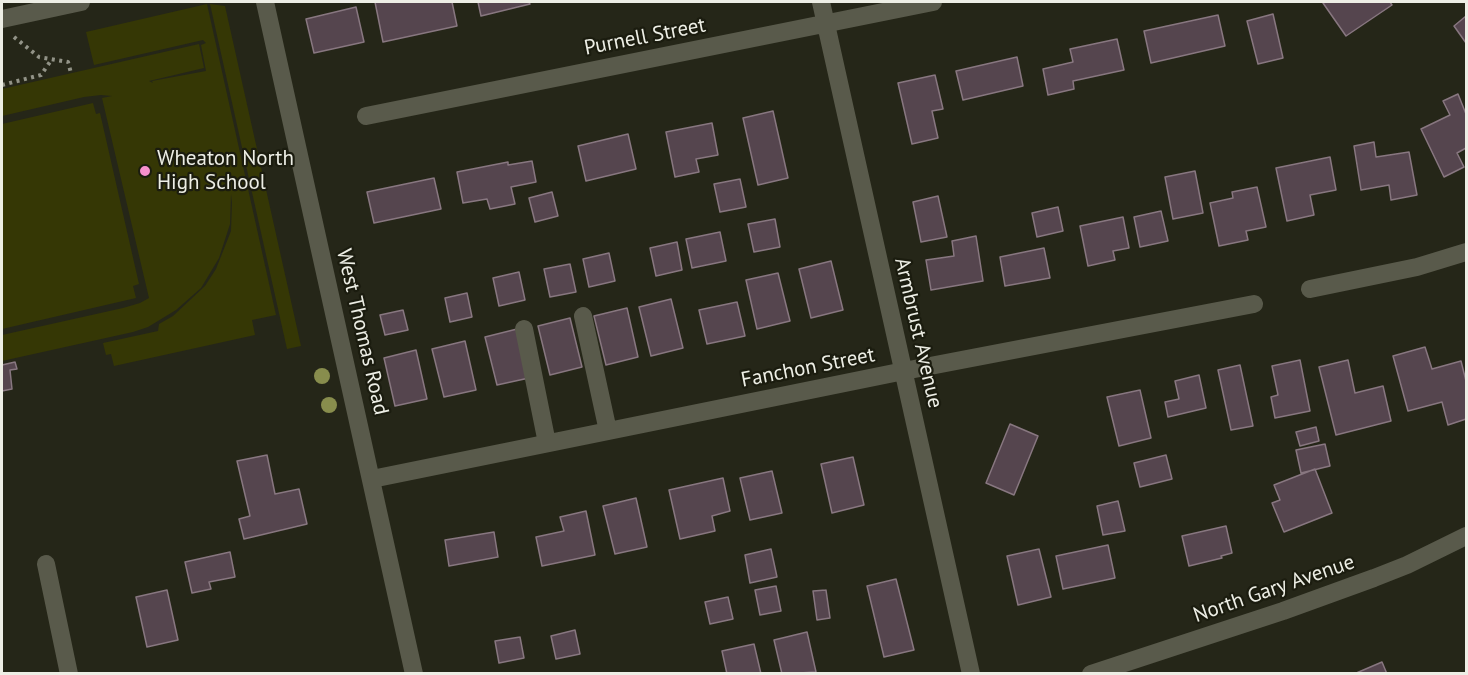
<!DOCTYPE html>
<html>
<head>
<meta charset="utf-8">
<style>
	body { margin:0 }
	#map { position:relative; width:1468px; height:675px; overflow:hidden; background:#252618; font-family:"PT Sans",sans-serif }
	canvas { display:block }
	.frame { position:absolute; inset:0; border:3px solid #edeee5; pointer-events:none }
</style>
</head>
<body>
<div id="map">
<canvas width="1468" height="675"></canvas>
<div class="frame"></div>
</div>
<script>
const context = document.querySelector('canvas').getContext('2d');
context.lineJoin = 'round';
function fillPath(path, color) { context.fillStyle = color; context.fill(path, 'evenodd'); }
const poly = rows => new Path2D(rows.map(r => 'M' + r).join(''));
function stroke(path, color, width, dash) { context.strokeStyle = color; context.lineWidth = width; context.lineCap = dash ? 'butt' : 'round'; context.setLineDash(dash || []); context.stroke(path); }
function label(font, color, halo, rows, align = 'center') {
  context.font = font + ' "PT Sans",sans-serif'; context.lineWidth = 4.5; context.setLineDash([]); context.textBaseline = 'middle'; context.strokeStyle = halo; context.fillStyle = color; for (const [text, x, y, turn = 0] of rows) {
    context.save(); context.translate(x, y); context.rotate((+turn || 0) * Math.PI / 180); context.textAlign = isNaN(turn) ? turn : align; if (halo) context.strokeText(text, 0, 0); context.fillText(text, 0, 0); context.restore();
  }
}
fillPath(poly([
	[207,4,276,315,252,320,255,335,114,366,111,354,106,355,103,343,158,331,159,324,173,316,205,286,216,269,231,231,232,203,231,194,230,224,219,258,201,288,176,310,148,327,133,332,2,361,2,335,123,308,140,303,149,298,102,98,112,96,101,95,84,97,2,116,2,89,199,44,204,68,149,81,153,83,152,81,206,71,201,45,206,43,203,40,94,65,86,32],
	[210,4,225,6,301,346,287,349],
	[93,103,96,114,100,113,139,284,133,286,136,298,2,329,2,124]
]), '#353705');
const building = poly([
	[375,2,452,2,457,26,383,42,375,2],
	[478,2,529,2,530,4,481,16,478,2],
	[1325,2,1390,2,1392,5,1346,36,1323,3,1325,2],
	[356,7,364,42,314,53,306,19,356,7],
	[1273,14,1283,58,1258,64,1247,21,1273,14],
	[1218,15,1225,46,1151,63,1144,31,1218,15],
	[1466,16,1466,43,1454,26,1466,16],
	[1117,39,1124,70,1073,81,1074,89,1048,95,1043,69,1073,62,1070,49,1117,39],
	[1017,57,1023,86,963,100,956,71,1017,57],
	[935,75,943,109,932,111,938,138,912,144,898,83,935,75],
	[1458,94,1466,114,1466,148,1457,153,1464,167,1444,177,1421,129,1450,115,1443,101,1458,94],
	[773,111,788,178,758,185,743,118,773,111],
	[712,123,718,155,696,159,699,172,675,177,666,132,712,123],
	[628,134,636,169,586,181,578,146,628,134],
	[1374,142,1376,157,1409,152,1417,195,1391,200,1389,185,1361,190,1354,146,1374,142],
	[1330,157,1336,190,1310,195,1314,215,1287,221,1276,168,1330,157],
	[532,161,536,182,511,187,515,204,490,209,487,199,463,203,457,172,508,162,508,165,532,161],
	[1195,171,1203,213,1173,219,1165,177,1195,171],
	[434,178,441,209,374,223,367,192,434,178],
	[740,179,746,207,720,212,714,184,740,179],
	[1257,187,1266,227,1246,231,1248,240,1219,246,1210,203,1233,198,1232,192,1257,187],
	[552,192,558,216,535,222,529,198,552,192],
	[938,196,947,237,921,242,913,202,938,196],
	[1058,207,1063,231,1037,237,1032,213,1058,207],
	[1161,211,1168,241,1140,247,1134,217,1161,211],
	[1123,217,1129,248,1113,251,1115,260,1088,266,1080,226,1123,217],
	[775,219,780,247,754,252,748,224,775,219],
	[720,232,726,261,692,268,686,239,720,232],
	[976,236,983,281,931,290,926,260,954,256,952,241,976,236],
	[677,242,682,270,656,276,650,248,677,242],
	[1044,248,1050,278,1005,286,1000,257,1044,248],
	[609,253,615,281,589,287,583,259,609,253],
	[831,261,843,310,811,318,799,269,831,261],
	[570,264,576,292,550,297,544,269,570,264],
	[519,272,525,300,499,306,493,278,519,272],
	[778,273,790,321,757,329,746,280,778,273],
	[467,293,472,317,450,322,445,298,467,293],
	[671,299,683,348,651,356,639,307,671,299],
	[737,302,745,336,707,344,699,310,737,302],
	[627,308,638,357,606,365,594,316,627,308],
	[403,310,408,330,385,335,380,315,403,310],
	[570,318,582,367,550,375,538,326,570,318],
	[517,329,529,378,497,385,485,337,517,329],
	[465,341,476,390,444,397,432,349,465,341],
	[1425,347,1432,369,1461,361,1466,381,1466,419,1448,425,1442,402,1408,411,1393,356,1425,347],
	[416,350,427,399,395,406,384,358,416,350],
	[1300,360,1310,411,1275,418,1271,397,1278,395,1272,366,1300,360],
	[1348,360,1355,393,1383,386,1391,421,1336,435,1319,367,1348,360],
	[15,362,17,369,10,370,12,389,2,391,2,365,15,362],
	[1240,365,1253,426,1231,430,1218,370,1240,365],
	[1199,375,1206,408,1168,417,1165,402,1179,399,1175,381,1199,375],
	[1140,390,1151,438,1119,446,1107,397,1140,390],
	[1010,424,1038,436,1014,495,986,483,1010,424],
	[1316,427,1319,441,1300,446,1296,432,1316,427],
	[1325,444,1330,466,1301,473,1296,450,1325,444],
	[267,455,275,494,299,489,307,524,244,539,239,519,250,516,237,461,267,455],
	[1166,455,1172,479,1140,487,1134,463,1166,455],
	[853,457,864,505,832,513,821,464,853,457],
	[1315,469,1332,513,1284,532,1272,503,1280,500,1274,485,1315,469],
	[772,471,782,513,750,520,740,478,772,471],
	[723,478,730,511,712,516,715,531,680,539,669,490,723,478],
	[636,498,647,547,615,554,603,506,636,498],
	[1118,501,1125,531,1103,535,1097,506,1118,501],
	[586,511,595,555,542,566,536,537,564,531,560,517,586,511],
	[1226,526,1232,553,1221,556,1222,558,1189,566,1182,536,1226,526],
	[494,532,498,557,449,566,445,540,494,532],
	[1108,545,1115,578,1063,589,1056,556,1108,545],
	[771,549,777,577,750,583,745,555,771,549],
	[1039,549,1051,597,1018,605,1007,556,1039,549],
	[230,552,235,577,209,582,211,589,192,593,185,562,230,552],
	[896,579,914,650,884,657,867,586,896,579],
	[776,586,781,611,760,615,755,590,776,586],
	[167,590,178,640,147,647,136,597,167,590],
	[826,590,830,618,817,620,813,591,826,590],
	[728,597,733,619,710,624,705,602,728,597],
	[575,630,580,654,556,659,551,636,575,630],
	[807,632,816,672,782,674,774,640,807,632],
	[520,637,524,658,499,663,495,641,520,637],
	[754,644,761,674,727,674,722,651,754,644],
	[1382,662,1387,674,1354,674,1382,662]
]);
fillPath(building, '#55454e');
stroke(building, '#887780', 1.5);
stroke(poly([
	[14,37,39,57,68,62,71,73],
	[2,85,41,75,52,59]
]), '#929387', 4, [3, 4.5]);
stroke(poly([
	[265,2,414,674],
	[821,2,971,674],
	[2,19,81,2],
	[366,116,933,2],
	[1310,289,1417,267,1466,252],
	[583,316,608,431],
	[524,329,547,443],
	[372,479,904,371,1254,304],
	[46,564,69,674],
	[1091,674,1283,611,1374,578,1407,565,1466,536]
]), '#595a4b', 18);
context.fillStyle = '#888d4d';
for (const [x, y] of [
	[322,376],
	[329,405]
]) { context.beginPath(); context.arc(x, y, 8, 0, 2 * Math.PI); context.fill(); }
for (const [x, y, r, color] of [
	[145,171,6,"#f790cd"]
]) { const dot = new Path2D(); dot.arc(x, y, r, 0, 2 * Math.PI); context.fillStyle = color; context.fill(dot); stroke(dot, '#1b1c0f', 2); }
label('21px', '#edeee5', '#1b1c0f', [
	["Purnell Street",645,37,-11],
	["West Thomas Road",362,332,77],
	["Armbrust Avenue",918,333,77],
	["Fanchon Street",808,368,-11],
	["North Gary Avenue",1274,589,-19]
]);
label('21px', '#edeee5', '#1b1c0f', [
	["Wheaton North",157,159],
	["High School",157,183]
], 'left');
</script>
</body>
</html>
